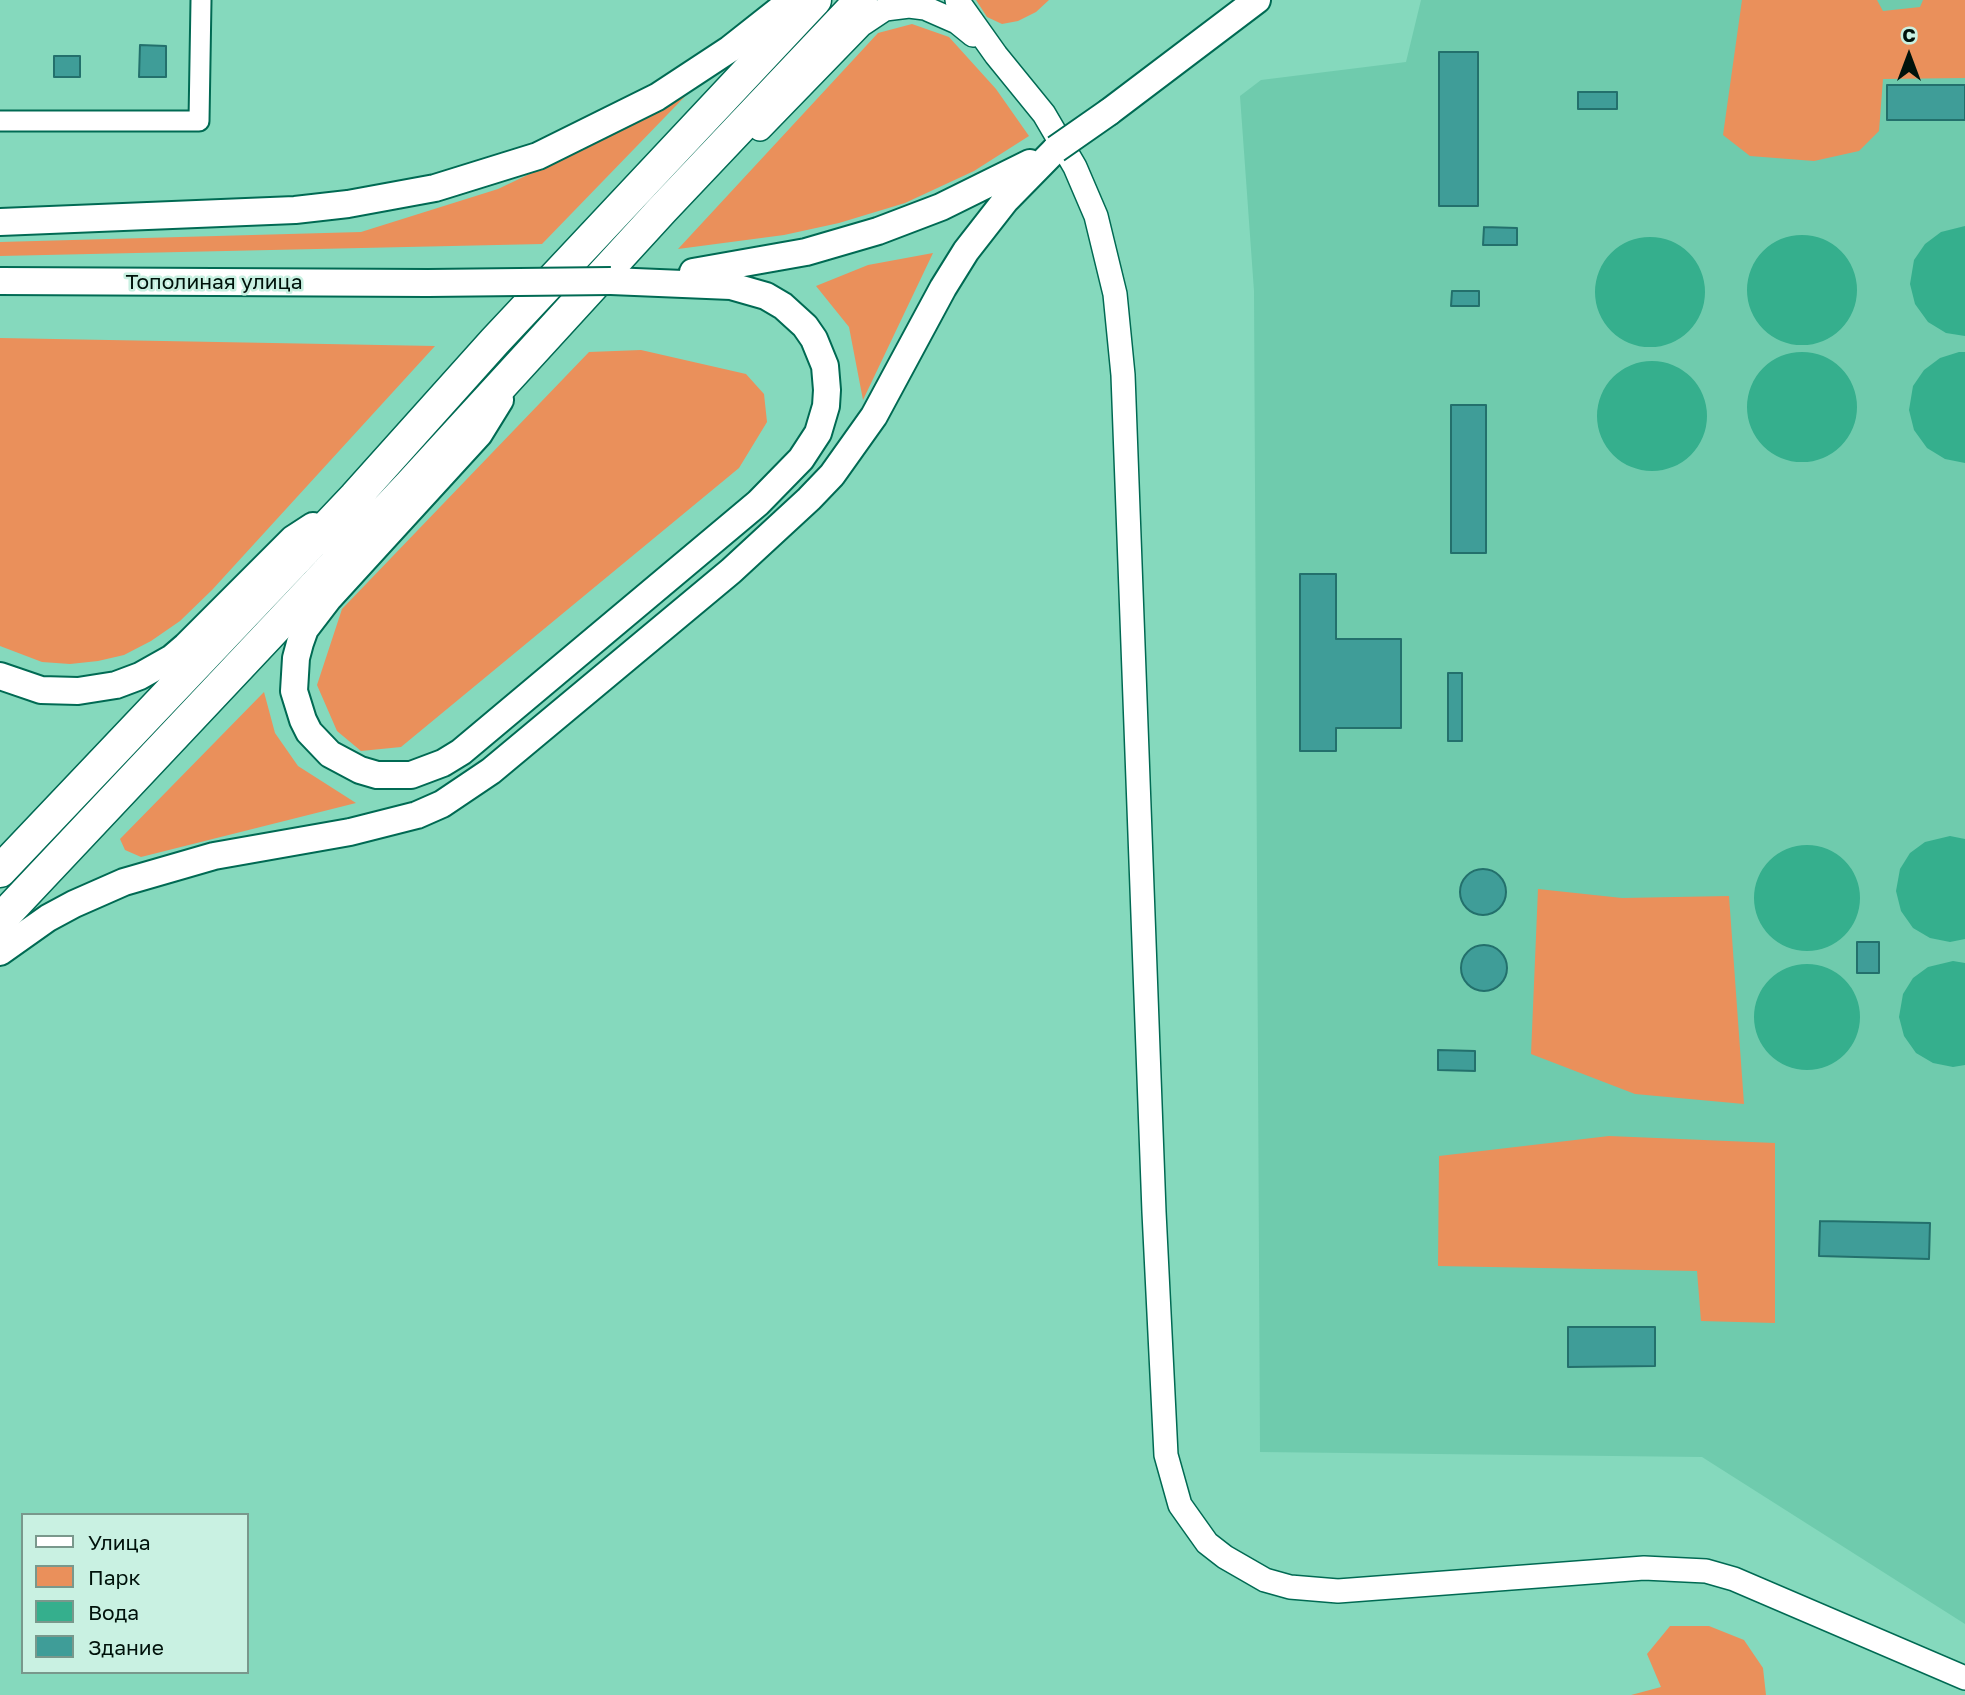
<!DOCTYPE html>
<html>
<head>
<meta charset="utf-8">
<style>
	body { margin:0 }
	#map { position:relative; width:1965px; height:1695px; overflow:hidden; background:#85d9bd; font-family:"Golos Text",sans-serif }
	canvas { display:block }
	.legend { position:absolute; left:21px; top:1513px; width:228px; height:161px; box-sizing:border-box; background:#c9f1e2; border:2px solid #79988c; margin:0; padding:9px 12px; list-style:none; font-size:21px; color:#00120b }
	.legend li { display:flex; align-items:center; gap:14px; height:35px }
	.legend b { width:35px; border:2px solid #79988c }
	.north { position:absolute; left:1874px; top:21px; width:70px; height:70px; -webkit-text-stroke:5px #c9f1e2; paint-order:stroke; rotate:0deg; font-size:19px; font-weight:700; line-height:28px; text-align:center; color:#00120b }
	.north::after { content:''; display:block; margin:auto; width:24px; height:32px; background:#00120b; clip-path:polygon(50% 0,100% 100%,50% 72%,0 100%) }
</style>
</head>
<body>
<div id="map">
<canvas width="1965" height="1695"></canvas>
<ul class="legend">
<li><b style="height:9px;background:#fff"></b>Улица</li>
<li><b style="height:19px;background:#ea905b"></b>Парк</li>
<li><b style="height:19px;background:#35af8d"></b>Вода</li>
<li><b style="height:19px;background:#3f9d98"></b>Здание</li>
</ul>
<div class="north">С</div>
</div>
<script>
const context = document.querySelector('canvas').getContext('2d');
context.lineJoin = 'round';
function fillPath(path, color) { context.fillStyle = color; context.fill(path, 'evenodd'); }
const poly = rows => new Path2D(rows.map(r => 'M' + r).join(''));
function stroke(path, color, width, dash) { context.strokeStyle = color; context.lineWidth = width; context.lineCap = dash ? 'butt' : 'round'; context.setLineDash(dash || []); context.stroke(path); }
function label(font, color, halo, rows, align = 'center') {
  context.font = font + ' "Golos Text",sans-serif'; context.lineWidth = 5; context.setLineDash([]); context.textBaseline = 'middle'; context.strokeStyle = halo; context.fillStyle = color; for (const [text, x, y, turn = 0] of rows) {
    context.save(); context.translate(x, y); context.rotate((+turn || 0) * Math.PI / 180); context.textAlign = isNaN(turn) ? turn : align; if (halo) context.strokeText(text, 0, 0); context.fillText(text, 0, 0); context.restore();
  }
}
fillPath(poly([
	[1421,0,1965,0,1965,1624,1702,1457,1260,1452,1254,291,1240,96,1261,80,1406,62]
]), '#6fcbad');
fillPath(poly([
	[976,0,1049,0,1036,12,1018,21,1002,24,987,17],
	[1742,0,1877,0,1883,11,1920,7,1923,0,1965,0,1965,78,1883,79,1879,131,1859,151,1814,161,1750,156,1723,135],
	[912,24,949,37,996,89,1029,136,974,171,905,203,839,223,784,235,678,249,878,33],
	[697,84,542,244,0,256,0,242,361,232,498,189,641,121],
	[933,253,863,400,849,327,816,286,868,265],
	[0,338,435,346,212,590,180,621,151,641,124,655,98,661,70,664,42,662,0,646],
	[641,350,746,374,764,394,767,422,739,468,401,747,361,751,337,731,317,685,342,609,589,352],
	[264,692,275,733,298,766,356,803,141,857,125,850,120,839],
	[1538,889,1622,898,1729,896,1744,1104,1635,1094,1531,1054],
	[1609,1136,1775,1143,1775,1323,1701,1321,1697,1271,1438,1266,1439,1156],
	[1670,1626,1709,1626,1744,1640,1763,1668,1766,1695,1631,1695,1661,1687,1647,1654]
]), '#ea905b');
fillPath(poly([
	[1965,226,1965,336,1946,333,1928,322,1915,304,1910,284,1914,260,1925,244,1941,232],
	'1747 290a55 55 0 1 1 110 0a55 55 0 1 1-110 0Z',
	'1595 292a55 55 0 1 1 110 0a55 55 0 1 1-110 0Z',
	'1747 407a55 55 0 1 1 110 0a55 55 0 1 1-110 0Z',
	[1959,352,1965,352,1965,463,1945,459,1927,448,1914,430,1909,410,1913,386,1924,370,1940,358],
	'1597 416a55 55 0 1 1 110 0a55 55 0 1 1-110 0Z',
	[1950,836,1965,839,1965,939,1950,942,1930,938,1913,928,1901,911,1896,891,1900,869,1910,853,1925,842],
	'1754 898a53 53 0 1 1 106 0a53 53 0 1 1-106 0Z',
	[1953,961,1965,963,1965,1065,1953,1067,1933,1063,1916,1053,1904,1036,1899,1017,1903,994,1913,978,1928,967],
	'1754 1017a53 53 0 1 1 106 0a53 53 0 1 1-106 0Z'
]), '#35af8d');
const building = poly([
	[140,45,166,46,166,77,139,77,140,45],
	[1439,52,1478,52,1478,206,1439,206,1439,52],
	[54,56,80,56,80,77,54,77,54,56],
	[1887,85,1965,85,1965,120,1887,120,1887,85],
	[1578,92,1617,92,1617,109,1578,109,1578,92],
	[1484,227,1517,228,1517,245,1483,245,1484,227],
	[1452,291,1479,291,1479,306,1451,306,1452,291],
	[1451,405,1486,405,1486,553,1451,553,1451,405],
	[1300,574,1336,574,1336,639,1401,639,1401,728,1336,728,1336,751,1300,751,1300,574],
	[1448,673,1462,673,1462,741,1448,741,1448,673],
	'1460 892a23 23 0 1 1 46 0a23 23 0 1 1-46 0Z',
	[1857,942,1879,942,1879,973,1857,973,1857,942],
	'1461 968a23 23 0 1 1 46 0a23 23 0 1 1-46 0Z',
	[1438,1050,1475,1051,1475,1071,1438,1070,1438,1050],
	[1820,1221,1930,1223,1929,1259,1819,1256,1820,1221],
	[1568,1327,1655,1327,1655,1366,1568,1367,1568,1327]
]);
fillPath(building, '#3f9d98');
stroke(building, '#23706c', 2);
const minor = poly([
	[0,121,199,121,201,0]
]);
const tertiary = poly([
	[957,0,996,55,1044,114,1075,167,1096,216,1115,294,1123,375,1154,1212,1166,1455,1180,1505,1207,1543,1225,1557,1265,1580,1290,1587,1338,1591,1644,1568,1706,1571,1734,1579,1965,1678],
	[760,129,861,25,885,9,909,6,925,8,957,22,973,35]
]);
const secondary = poly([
	[1109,112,1257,0],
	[0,222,295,210,348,204,435,188,538,156,657,97,730,49,792,0],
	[693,272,806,252,878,231,941,207,1030,163],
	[0,281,428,283],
	[500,400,479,434,328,599,305,629,300,643,296,658,294,691,303,720,309,732,330,754,360,770,377,775,411,775,443,763,461,752,758,503,801,459,818,433,826,406,827,390,825,366,814,339,805,326,783,306,766,296,731,286,611,281],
	[0,676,41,690,78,691,116,685,140,676,172,658,186,646,293,539,313,526],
	[0,952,48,918,74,904,124,882,214,856,350,832,417,815,442,804,491,771,731,571,809,499,832,475,874,416,943,288,966,251,1005,201,1056,149]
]);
const trunk = poly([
	[0,871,355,497,495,341,815,0],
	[0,920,410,485,662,210,861,0]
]);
stroke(minor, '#006a53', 23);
stroke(tertiary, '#006a53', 26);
stroke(secondary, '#006a53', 30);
stroke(trunk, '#006a53', 35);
stroke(minor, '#fff', 19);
stroke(tertiary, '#fff', 23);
stroke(secondary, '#fff', 26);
stroke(trunk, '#fff', 32);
const secondaryBridge = poly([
	[1056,149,1109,112],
	[428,283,611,281]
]);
stroke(secondaryBridge, '#006a53', 30, []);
stroke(secondaryBridge, '#fff', 26);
label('21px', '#00120b', '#c9f1e2', [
	["Тополиная улица",214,282]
]);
</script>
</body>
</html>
